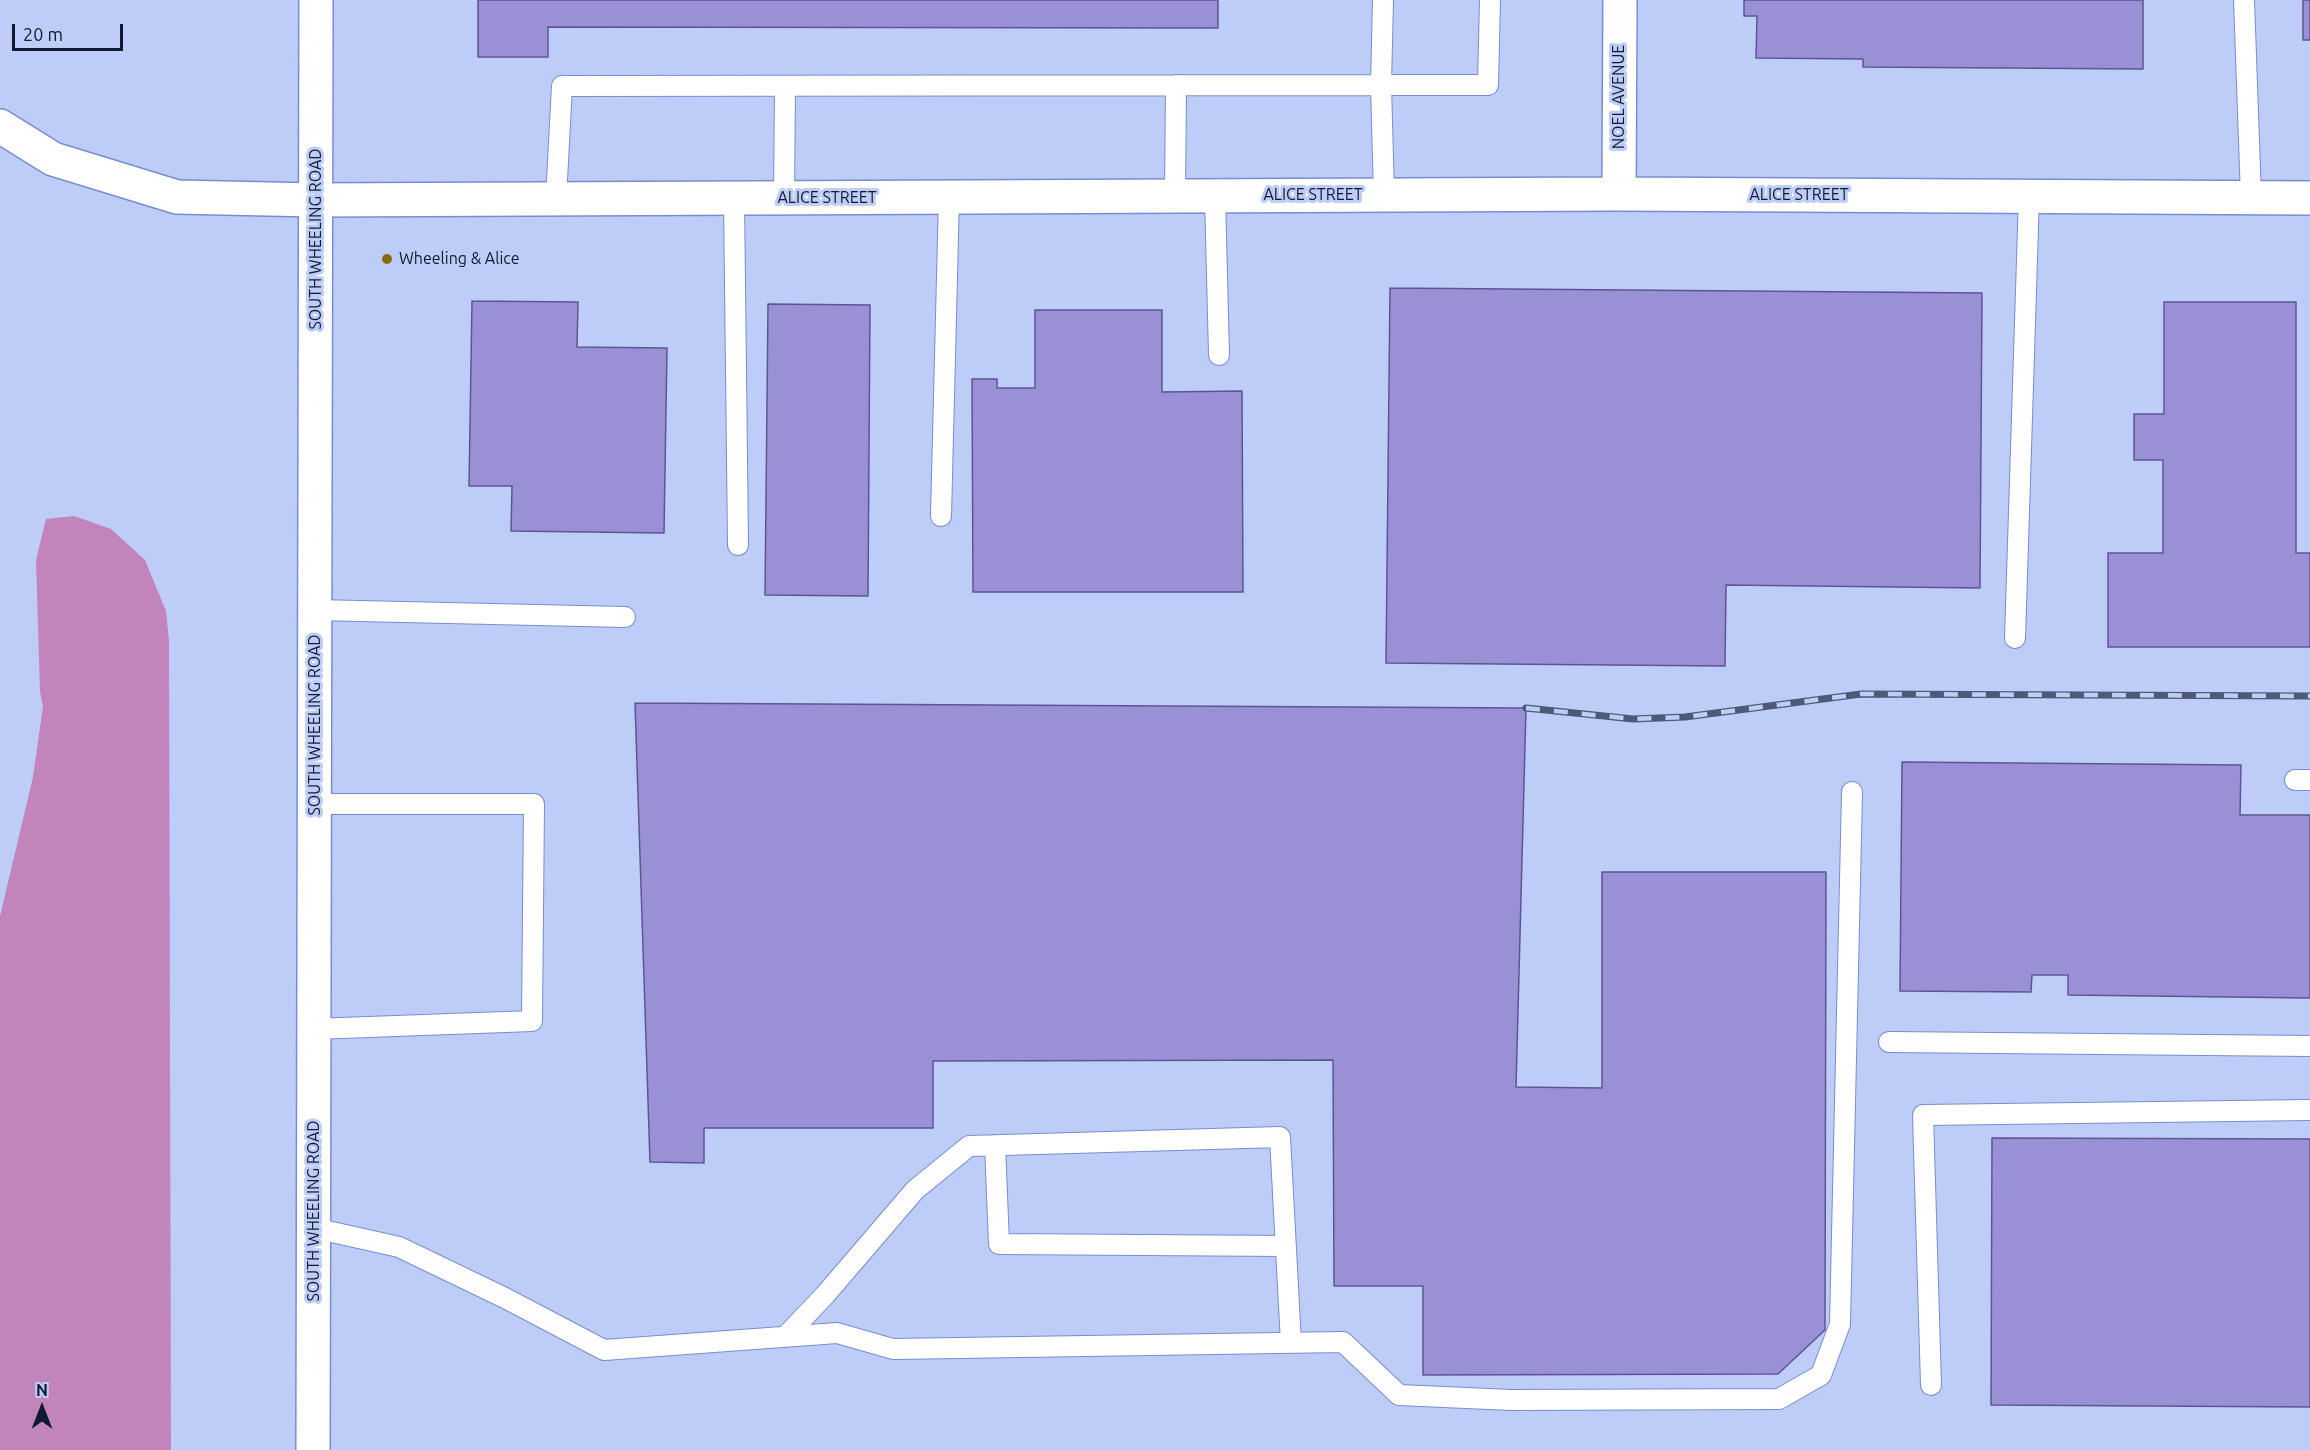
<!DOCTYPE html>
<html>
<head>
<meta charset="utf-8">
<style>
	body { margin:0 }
	#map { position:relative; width:2310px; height:1450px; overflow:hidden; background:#becdf7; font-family:Ubuntu,sans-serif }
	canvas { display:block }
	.north { position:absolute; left:12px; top:1378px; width:60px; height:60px; -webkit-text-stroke:4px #becdf7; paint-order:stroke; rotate:0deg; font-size:16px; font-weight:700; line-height:24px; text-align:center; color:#111831 }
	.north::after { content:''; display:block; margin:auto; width:21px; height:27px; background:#111831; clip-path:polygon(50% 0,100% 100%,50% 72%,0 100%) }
	.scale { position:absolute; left:12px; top:24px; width:111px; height:27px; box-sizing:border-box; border:3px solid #111831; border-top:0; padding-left:8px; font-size:18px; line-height:21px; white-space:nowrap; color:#111831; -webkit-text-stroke:4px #becdf7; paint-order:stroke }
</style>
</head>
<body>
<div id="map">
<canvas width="2310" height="1450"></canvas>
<div class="north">N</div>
<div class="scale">20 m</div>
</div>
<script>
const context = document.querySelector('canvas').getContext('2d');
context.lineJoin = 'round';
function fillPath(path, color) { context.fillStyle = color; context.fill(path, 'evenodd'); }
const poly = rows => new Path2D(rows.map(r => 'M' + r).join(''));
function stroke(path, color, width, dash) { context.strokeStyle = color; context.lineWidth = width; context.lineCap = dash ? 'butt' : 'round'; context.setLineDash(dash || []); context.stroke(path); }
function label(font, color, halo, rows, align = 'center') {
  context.font = font + ' Ubuntu,sans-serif'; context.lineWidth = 6; context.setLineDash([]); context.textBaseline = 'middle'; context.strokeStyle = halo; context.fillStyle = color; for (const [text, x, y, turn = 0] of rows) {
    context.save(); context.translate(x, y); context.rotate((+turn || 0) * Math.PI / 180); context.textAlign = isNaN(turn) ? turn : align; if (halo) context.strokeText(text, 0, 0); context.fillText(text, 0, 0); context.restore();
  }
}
fillPath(poly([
	[74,516,111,529,145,560,166,611,169,641,171,1450,0,1450,0,916,33,777,43,706,40,692,36,560,46,519]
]), '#c185bb');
const building = poly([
	[478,0,1218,0,1218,28,548,27,548,57,478,57,478,0],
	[1744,0,2143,0,2143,69,1863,67,1863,59,1756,58,1757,16,1744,16,1744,0],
	[2303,0,2310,0,2310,40,2303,40,2303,0],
	[1390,288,1982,293,1980,588,1726,585,1725,666,1386,663,1390,288],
	[472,301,578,302,577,347,667,348,664,533,511,531,512,486,469,486,472,301],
	[2164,302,2296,302,2296,553,2310,553,2310,647,2108,647,2108,553,2163,553,2163,460,2134,460,2134,414,2164,414,2164,302],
	[768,304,870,305,868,596,765,595,768,304],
	[1035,310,1162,310,1162,392,1242,391,1243,592,973,592,972,379,997,379,997,388,1035,388,1035,310],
	[635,703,1526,708,1516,1087,1602,1088,1602,872,1826,872,1825,1330,1778,1374,1423,1375,1423,1286,1334,1286,1333,1060,933,1061,933,1128,704,1128,704,1163,650,1162,635,703],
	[1902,762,2241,765,2240,815,2310,815,2310,998,2068,995,2068,975,2032,975,2031,992,1900,991,1902,762],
	[1992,1138,2310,1139,2310,1407,1991,1405,1992,1138]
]);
fillPath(building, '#9a90d6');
stroke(building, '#5e5494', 1.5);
const service = poly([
	[2244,0,2251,197],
	[1384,195,1381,85,1488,85,1490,0],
	[1175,196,1176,85],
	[1215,196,1219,355],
	[734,198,738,545],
	[784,198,785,86],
	[556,199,562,86,1381,85,1383,0],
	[941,516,949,197],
	[315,610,625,617],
	[2015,638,2029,196],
	[2295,780,2310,780],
	[314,1029,532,1021,534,804,315,804],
	[1889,1042,2310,1046],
	[995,1145,999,1244,1286,1246],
	[314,1228,399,1247,505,1298,604,1350,837,1333,893,1349,1343,1342,1399,1395,1511,1400,1779,1399,1821,1375,1840,1324,1852,792],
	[785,1337,825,1295,915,1190,969,1146,1280,1137,1291,1343],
	[1931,1385,1923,1115,2310,1110]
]);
const minor = poly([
	[0,126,53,159,177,197,316,200,1619,194,2310,198],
	[1619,194,1620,0]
]);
const secondary = poly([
	[313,1450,316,0]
]);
stroke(service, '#788dce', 22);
stroke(minor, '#788dce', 36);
stroke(secondary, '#788dce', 36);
stroke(service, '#fff', 20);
stroke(minor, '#fff', 33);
stroke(secondary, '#fff', 33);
const rail = poly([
	[1526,708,1633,719,1685,717,1861,694,2310,696]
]);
stroke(rail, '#4e5877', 7);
stroke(rail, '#becdf7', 4.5, [14]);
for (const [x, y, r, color] of [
	[387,259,6,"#886b09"]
]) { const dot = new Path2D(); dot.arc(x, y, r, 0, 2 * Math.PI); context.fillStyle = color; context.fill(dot); stroke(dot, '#becdf7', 2); }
label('16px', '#111831', '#becdf7', [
	["NOEL AVENUE",1619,97,-90],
	["ALICE STREET",1313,195],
	["ALICE STREET",1799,195],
	["ALICE STREET",827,198],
	["SOUTH WHEELING ROAD",316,239,-90],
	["SOUTH WHEELING ROAD",315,725,-90],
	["SOUTH WHEELING ROAD",314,1211,-90]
]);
label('16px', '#111831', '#becdf7', [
	["Wheeling & Alice",399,259]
], 'left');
</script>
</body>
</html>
